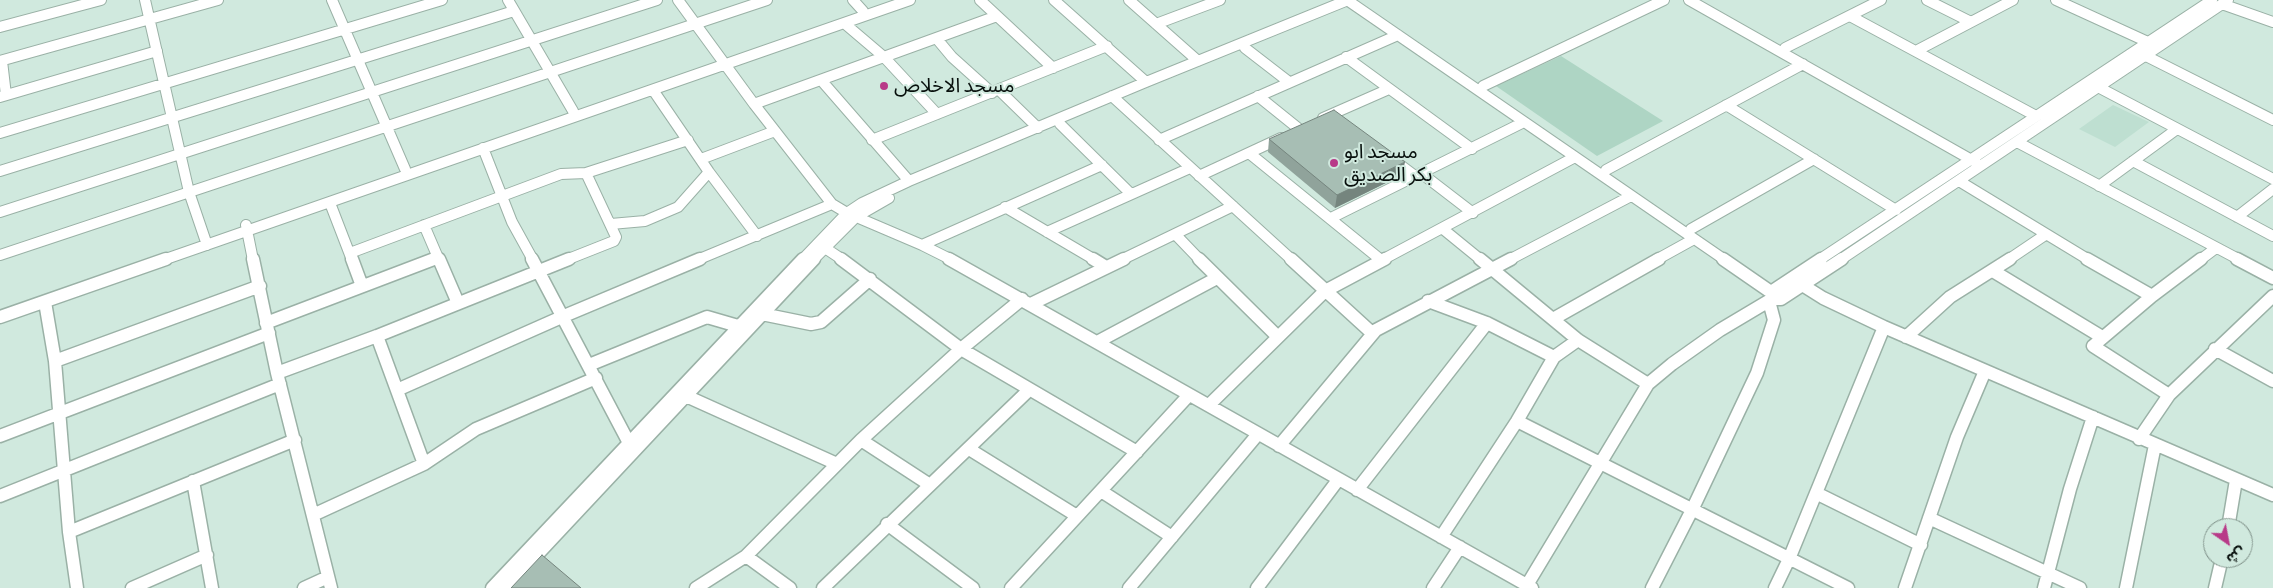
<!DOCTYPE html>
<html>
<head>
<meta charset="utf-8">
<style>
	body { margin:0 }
	#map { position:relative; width:2273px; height:588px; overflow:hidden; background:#d0e9de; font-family:"Alegreya Sans","Noto Sans Arabic",sans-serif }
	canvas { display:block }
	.north { position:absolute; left:2203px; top:518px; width:50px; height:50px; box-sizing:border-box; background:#d0e9de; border:1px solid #80928a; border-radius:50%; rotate:147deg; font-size:14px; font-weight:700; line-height:20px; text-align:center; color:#08100d }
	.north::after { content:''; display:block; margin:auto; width:18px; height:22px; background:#b83a88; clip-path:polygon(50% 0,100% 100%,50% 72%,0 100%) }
</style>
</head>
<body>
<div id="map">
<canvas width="2273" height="588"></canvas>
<div class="north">ش</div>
</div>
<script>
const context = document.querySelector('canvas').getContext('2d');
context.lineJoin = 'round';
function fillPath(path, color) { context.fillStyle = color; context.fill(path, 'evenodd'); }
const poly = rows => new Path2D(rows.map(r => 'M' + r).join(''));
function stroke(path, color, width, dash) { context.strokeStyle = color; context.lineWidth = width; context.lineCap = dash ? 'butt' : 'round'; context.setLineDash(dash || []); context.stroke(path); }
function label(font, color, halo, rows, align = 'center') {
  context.font = font + ' "Alegreya Sans","Noto Sans Arabic",sans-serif'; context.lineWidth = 4; context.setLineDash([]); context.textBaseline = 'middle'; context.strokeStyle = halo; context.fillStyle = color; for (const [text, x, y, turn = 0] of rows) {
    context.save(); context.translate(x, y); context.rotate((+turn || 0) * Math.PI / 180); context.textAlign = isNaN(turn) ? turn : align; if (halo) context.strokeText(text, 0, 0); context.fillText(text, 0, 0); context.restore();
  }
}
fillPath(poly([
	[2113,105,2149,122,2115,147,2079,129]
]), '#bedfd1');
fillPath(poly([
	[1561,56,1663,121,1597,156,1496,86]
]), '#aed5c4');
const minorFar1 = poly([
	[145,0,189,192,207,245],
	[332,0,405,169],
	[508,0,573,111],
	[678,0,754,104,832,204,847,213,922,245,952,260],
	[853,0,863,11],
	[980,0,1053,68],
	[1054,0,1146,82],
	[1129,0,1198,61],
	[1347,0,1725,260],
	[1689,0,1977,163],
	[1927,0,1971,22],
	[2056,0,2150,43],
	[2222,4,2273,22],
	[1850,16,2036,116],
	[844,23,884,57,937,114],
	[1156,24,1220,0],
	[0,27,101,0],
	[937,39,952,57,992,93],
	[1245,48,1289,82],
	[1785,48,1881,0],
	[1916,51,2013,0],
	[2146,56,2273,120],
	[1346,57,1472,149],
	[0,61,218,0],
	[2,61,6,95],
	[821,80,909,181],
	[1483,86,1664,0],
	[2098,87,2273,179],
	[653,90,709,172,757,236],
	[999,90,1038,128],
	[1112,96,1292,260],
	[1258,96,1299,129],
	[0,97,157,51],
	[754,104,997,16],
	[1726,105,1896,210],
	[1323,118,1389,89],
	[1060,124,1130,193],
	[0,133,442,0],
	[872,140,1107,46],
	[1159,140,1398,35],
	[2017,142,2240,260],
	[483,148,512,222,533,260],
	[1249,153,1381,260],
	[1391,158,1415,176],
	[701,159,775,131],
	[2133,161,2273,236],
	[1606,170,1803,64],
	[0,171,514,11],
	[1421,173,1473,213],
	[1199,176,1281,138],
	[1959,181,2089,260],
	[2099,186,2177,129],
	[330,203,352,260],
	[1005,207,1095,260],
	[0,212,657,0],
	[2237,217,2273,189],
	[1331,218,1524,122],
	[611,224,645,221,678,207,709,172],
	[246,225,253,260],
	[424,225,439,260],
	[1443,229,1481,260],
	[1691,229,1814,159],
	[1047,232,1190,168],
	[1175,234,1200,260],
	[819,244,843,260],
	[922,245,1102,165],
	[350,253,561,174,586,173,688,140],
	[0,255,767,0],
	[163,260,910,0],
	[431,260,437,258],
	[566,260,614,241,616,237,586,173],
	[697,260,832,204],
	[802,260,847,213,862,203,909,181,1146,82,1348,0],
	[813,260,856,217,889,198],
	[1121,260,1233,206],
	[1382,260,1575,157],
	[1509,260,1631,196],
	[1656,260,1694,239],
	[1819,260,2212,0],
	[1840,260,2228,0],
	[2008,260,2045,235],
	[2200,260,2216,248]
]);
const minor = poly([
	[253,259,277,373,331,588],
	[352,259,362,286],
	[439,259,458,303],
	[532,259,629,443],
	[841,259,961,349,1137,452],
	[949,259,1532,588],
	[1093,259,1106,267],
	[1199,259,1277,336],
	[1291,259,1372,333],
	[1480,259,1578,340,1648,384],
	[1723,259,1778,297],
	[2087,259,2152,296],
	[2237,259,2273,278],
	[1993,271,2102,337],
	[1796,281,1823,298,1884,327,2273,495],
	[1771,292,1821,259],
	[1428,301,1487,323,1554,357],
	[45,302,55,361,69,532,77,588],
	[1031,304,1124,259],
	[762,314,811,324,821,322,870,279],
	[0,317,166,259],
	[1553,319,1659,259],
	[266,323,434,259],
	[377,336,424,464],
	[1906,337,1950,297,2010,259],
	[1099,341,1217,278],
	[2215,349,2273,381],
	[55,361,260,286],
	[589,365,707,317,738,326],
	[277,373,377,336,569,259],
	[397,390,564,316,700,259],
	[2169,395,2093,346,2152,296,2201,259],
	[686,396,837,464],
	[1209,405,1325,291,1385,259],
	[1517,421,1848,588],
	[0,436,269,333],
	[2139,439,2169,395,2273,296],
	[861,440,930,485],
	[1279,446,1376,330,1511,259],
	[969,449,1077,516],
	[193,481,212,588],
	[1357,490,1487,323],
	[1101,491,1172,537],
	[1816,493,1921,545],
	[0,496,280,384],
	[313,515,424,464,476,429,596,378],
	[1929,518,2080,588],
	[887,524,973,588],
	[2228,528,2236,480],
	[69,532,295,440],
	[1441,537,1517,421,1554,357,1578,340],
	[746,556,790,588],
	[1527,585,1648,384,1672,364,1720,330,1772,299,1781,299,1842,259],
	[132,588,207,555],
	[304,588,328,577],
	[492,588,803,259],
	[506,588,814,259],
	[696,588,746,556,861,440,961,349,1022,299],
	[823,588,1029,390],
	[1011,588,1189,395],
	[1129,588,1258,434],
	[1257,588,1338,480],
	[1433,588,1460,547],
	[1652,588,1693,508,1757,373,1774,320,1769,301],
	[1775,588,1789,559,1884,327],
	[1905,588,1957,437,1985,371],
	[2044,588,2070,489,2093,417],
	[2126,588,2155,445],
	[2215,588,2222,558]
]);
stroke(minorFar1, '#9ab1a6', 12);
stroke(minor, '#9ab1a6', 15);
stroke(minorFar1, '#fff', 10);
stroke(minor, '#fff', 12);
fillPath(poly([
	[1269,139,1402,175,1335,208,1268,152]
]), '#90a39b');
fillPath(poly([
	[1405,162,1402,175,1335,208,1337,195]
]), '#75857e');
const building = poly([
	[1334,110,1405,162,1337,195,1269,139,1334,110],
	[542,555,581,588,511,588,542,555]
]);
fillPath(building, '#a7beb4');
stroke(building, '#75857e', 1);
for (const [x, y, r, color] of [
	[884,86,5,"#b83a88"],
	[1334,163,5,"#b83a88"]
]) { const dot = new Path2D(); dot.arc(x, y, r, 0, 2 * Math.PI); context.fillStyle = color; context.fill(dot); stroke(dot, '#d0e9de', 2); }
label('20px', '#08100d', '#d0e9de', [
	["مسجد الاخلاص",894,86],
	["مسجد ابو",1344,152],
	["بكر الصديق",1344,175]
], 'left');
</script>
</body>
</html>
